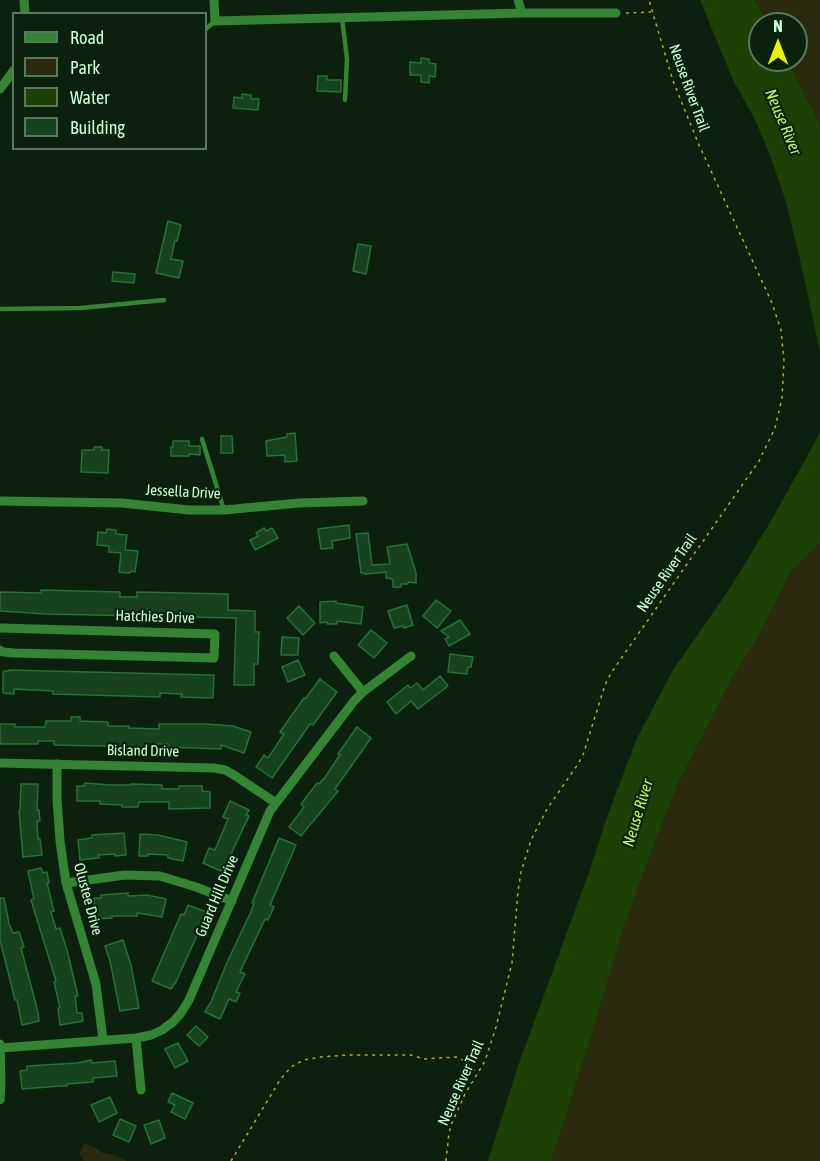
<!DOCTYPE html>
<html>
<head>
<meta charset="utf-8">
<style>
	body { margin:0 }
	#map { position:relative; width:820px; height:1161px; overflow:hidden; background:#0b210e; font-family:"Asap Condensed",sans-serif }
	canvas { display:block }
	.legend { position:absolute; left:12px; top:12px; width:195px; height:138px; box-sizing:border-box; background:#0b210e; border:2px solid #587a5c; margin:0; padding:8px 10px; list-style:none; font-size:18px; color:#cbffd0 }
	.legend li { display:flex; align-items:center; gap:12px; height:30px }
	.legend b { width:30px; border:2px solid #587a5c }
	.north { position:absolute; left:748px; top:12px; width:60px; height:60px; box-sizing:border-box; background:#0b210e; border:2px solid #587a5c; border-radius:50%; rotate:0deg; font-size:16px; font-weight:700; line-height:24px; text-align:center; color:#cbffd0 }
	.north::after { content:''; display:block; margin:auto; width:21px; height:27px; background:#e5f600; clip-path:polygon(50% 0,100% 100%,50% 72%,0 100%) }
</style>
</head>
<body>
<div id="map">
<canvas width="820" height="1161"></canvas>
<ul class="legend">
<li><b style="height:8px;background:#338433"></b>Road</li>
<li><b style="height:16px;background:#2c2a0e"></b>Park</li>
<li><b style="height:16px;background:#1d4005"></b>Water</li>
<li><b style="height:16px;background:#16431e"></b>Building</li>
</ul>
<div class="north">N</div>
</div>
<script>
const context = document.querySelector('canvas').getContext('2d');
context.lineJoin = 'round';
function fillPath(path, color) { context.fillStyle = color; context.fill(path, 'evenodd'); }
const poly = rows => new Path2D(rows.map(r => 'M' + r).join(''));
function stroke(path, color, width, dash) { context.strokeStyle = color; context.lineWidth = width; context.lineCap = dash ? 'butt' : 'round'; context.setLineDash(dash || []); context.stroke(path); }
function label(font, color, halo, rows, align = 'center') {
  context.font = font + ' "Asap Condensed",sans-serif'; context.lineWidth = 4.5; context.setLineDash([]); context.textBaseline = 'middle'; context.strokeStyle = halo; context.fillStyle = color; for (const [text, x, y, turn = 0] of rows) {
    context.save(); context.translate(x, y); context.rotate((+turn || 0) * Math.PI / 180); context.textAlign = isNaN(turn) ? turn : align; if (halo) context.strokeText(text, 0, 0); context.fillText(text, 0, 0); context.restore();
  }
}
fillPath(poly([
	[755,0,820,0,820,124,787,60,796,60,796,24,768,24],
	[820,542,820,1161,551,1161,593,1031,622,932,654,844,678,784,732,678,754,644,792,570],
	[84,1143,94,1147,102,1153,106,1153,112,1155,114,1154,126,1161,84,1161,79,1153]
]), '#2c2a0e');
fillPath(poly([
	[700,0,755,0,768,24,760,24,760,60,787,60,820,124,820,352,802,268,786,202,770,155,754,118,733,80],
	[820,433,820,542,792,570,754,644,732,678,678,784,654,844,622,932,593,1031,551,1161,488,1161,518,1066,589,872,606,820,637,738,673,670,730,588,771,521]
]), '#1d4005');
const building = poly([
	[421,58,429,59,429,63,436,64,435,77,429,76,429,83,421,82,421,75,410,75,410,62,421,63,421,58],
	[318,76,327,76,327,80,341,80,341,92,317,91,318,76],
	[242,94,251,95,251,99,259,99,258,110,233,108,234,97,242,98,242,94],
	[168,221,181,225,177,241,175,240,171,259,183,261,179,278,156,273,168,221],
	[358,244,371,246,366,274,353,271,358,244],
	[113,272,135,274,134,283,112,281,113,272],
	[295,433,297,461,285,462,285,455,267,456,266,441,287,437,287,434,295,433],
	[221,436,232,436,233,453,221,453,221,436],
	[173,441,189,441,189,446,200,446,200,455,189,454,189,456,171,456,171,447,173,447,173,441],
	[94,447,102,447,102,450,109,450,108,473,81,472,82,450,94,450,94,447],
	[349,525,350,538,332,541,333,548,321,549,318,529,349,525],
	[264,528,266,531,272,528,278,538,255,550,250,540,258,536,256,533,264,528],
	[107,529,116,530,116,534,127,535,125,550,138,551,135,572,131,571,130,573,119,572,121,553,109,552,109,546,97,545,98,532,106,533,107,529],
	[368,533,372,565,390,564,387,547,407,544,416,573,416,583,408,582,408,584,401,584,401,587,393,587,393,579,386,578,386,572,365,574,365,573,361,573,356,534,368,533],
	[41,590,120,592,120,597,137,597,137,592,228,594,228,610,255,611,255,632,259,632,258,664,254,664,254,685,234,685,236,618,46,614,0,611,0,592,41,593,41,590],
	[436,600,451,611,437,628,423,616,436,600],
	[336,601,336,603,363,607,361,624,337,621,337,624,327,624,327,622,320,623,320,602,336,601],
	[407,605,413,625,404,628,403,626,394,628,388,611,407,605],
	[299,606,315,623,303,635,287,618,299,606],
	[460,620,470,634,449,646,445,639,449,637,441,631,460,620],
	[371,630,387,643,374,658,358,645,371,630],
	[282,637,299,638,298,655,281,655,282,637],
	[450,654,473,657,471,667,468,667,467,674,448,672,450,654],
	[298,660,305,675,288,682,282,667,298,660],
	[9,670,209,675,214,675,213,698,181,697,182,694,160,693,160,697,53,694,53,691,14,689,14,694,3,693,3,673,4,671,9,671,9,670],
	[440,676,448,686,418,709,411,701,396,714,387,702,408,685,410,688,417,683,423,690,440,676],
	[320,679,337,692,313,725,310,724,272,778,256,767,264,755,268,758,284,734,280,732,304,698,305,699,320,679],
	[71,717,80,717,80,721,108,722,108,726,129,726,129,728,159,729,159,724,206,724,233,726,251,732,244,753,221,745,221,749,168,747,168,744,152,744,152,747,54,745,54,741,38,741,38,744,0,744,0,724,15,724,15,727,45,727,46,721,71,721,71,717],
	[357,727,371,738,335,789,338,791,301,836,289,827,304,807,301,804,317,783,319,784,322,780,323,780,340,755,338,754,357,727],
	[85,783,110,785,131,785,131,784,162,785,162,789,179,789,179,786,202,786,202,791,210,792,210,808,169,809,169,802,139,802,138,807,122,807,122,805,100,804,100,801,77,801,77,786,84,786,85,783],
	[21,784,38,784,37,810,39,810,40,821,37,821,38,839,40,839,42,855,23,857,19,811,20,811,21,784],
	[230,801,249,810,246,815,249,816,225,867,223,866,221,871,203,863,209,848,215,850,228,819,223,817,230,801],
	[124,833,126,855,115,856,115,854,98,855,99,858,80,860,78,840,92,838,92,835,124,833],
	[140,834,158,835,187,842,183,861,168,858,168,855,148,854,148,856,139,856,140,834],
	[279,838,296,845,270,905,274,907,268,920,265,919,240,972,245,974,236,992,240,993,236,1002,229,999,220,1019,205,1012,211,1002,228,960,251,912,254,903,252,903,279,838],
	[41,868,43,873,47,872,49,883,47,883,54,911,51,912,56,929,60,928,67,950,78,996,75,996,77,1013,82,1013,83,1021,60,1025,58,1008,60,1008,54,982,56,981,31,900,34,899,28,871,41,868],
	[128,893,128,896,147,895,166,899,162,917,137,913,137,916,112,916,112,918,95,919,94,898,101,898,101,895,128,893],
	[0,898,4,898,9,924,13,933,19,932,24,947,21,948,38,1012,39,1021,22,1025,17,1000,15,1000,0,940,0,898],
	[188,905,206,912,203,918,205,918,175,984,174,984,171,989,152,981,181,914,184,915,188,905],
	[123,940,131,965,139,1008,120,1011,110,961,105,946,123,940],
	[196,1026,208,1037,199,1046,187,1035,196,1026],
	[178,1043,188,1061,175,1068,165,1049,178,1043],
	[91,1060,92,1063,115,1061,117,1076,93,1078,93,1082,67,1084,67,1086,61,1086,22,1089,20,1071,27,1070,27,1066,77,1063,91,1060],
	[172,1093,193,1103,185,1119,171,1112,175,1105,168,1102,172,1093],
	[110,1097,117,1113,99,1122,91,1105,110,1097],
	[120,1119,136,1126,129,1142,113,1135,120,1119],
	[159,1120,165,1138,151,1144,144,1125,159,1120]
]);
fillPath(building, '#16431e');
stroke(building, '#267133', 1.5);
stroke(poly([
	[626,13,651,12],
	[231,1161,280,1080,291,1067,304,1060,321,1057,347,1055,411,1055,424,1059,456,1057,465,1061,478,1074],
	[446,1161,449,1133,452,1123,465,1094,485,1061,496,1027,512,963,518,891,521,872,531,840,547,809,578,764,583,755,605,685,611,673,759,461,775,428,782,398,784,361,781,330,772,303,699,145,673,81,649,0]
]), '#baac24', 1.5, [3, 4.5]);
stroke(poly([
	[342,18,347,59,345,100],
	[206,29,215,21],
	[0,309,81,308,164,300],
	[202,439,224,510]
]), '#338433', 4.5);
stroke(poly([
	[24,0,25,14],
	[214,0,215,21,522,13,616,13],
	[518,0,522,13],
	[0,89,14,70],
	[0,501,122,503,189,510,224,510,299,503,363,501],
	[0,628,215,634,214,658,15,653,3,652,0,650],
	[334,656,363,692],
	[0,763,214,768,225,770,234,775,276,803],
	[57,764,57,799,60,841,66,883,96,984,103,1040],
	[66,883,125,875,160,876,196,887,232,901],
	[136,1038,141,1090],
	[0,1044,1,1083,0,1100],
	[1,1048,136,1038,151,1035,162,1030,173,1022,181,1013,189,1000,270,811,354,701,363,692,411,656]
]), '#338433', 9);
label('15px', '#cbffd0', '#0b210e', [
	["Neuse River Trail",689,88,70],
	["Jessella Drive",183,492,3],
	["Neuse River Trail",667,573,-55],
	["Hatchies Drive",155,617,2],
	["Bisland Drive",143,751,1],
	["Guard Hill Drive",217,896,-67],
	["Olustee Drive",88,899,75],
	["Neuse River Trail",461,1083,-66]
]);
label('italic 16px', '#b7ff59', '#0b210e', [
	["Neuse River",783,122,67],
	["Neuse River",638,813,-73]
]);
</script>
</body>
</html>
